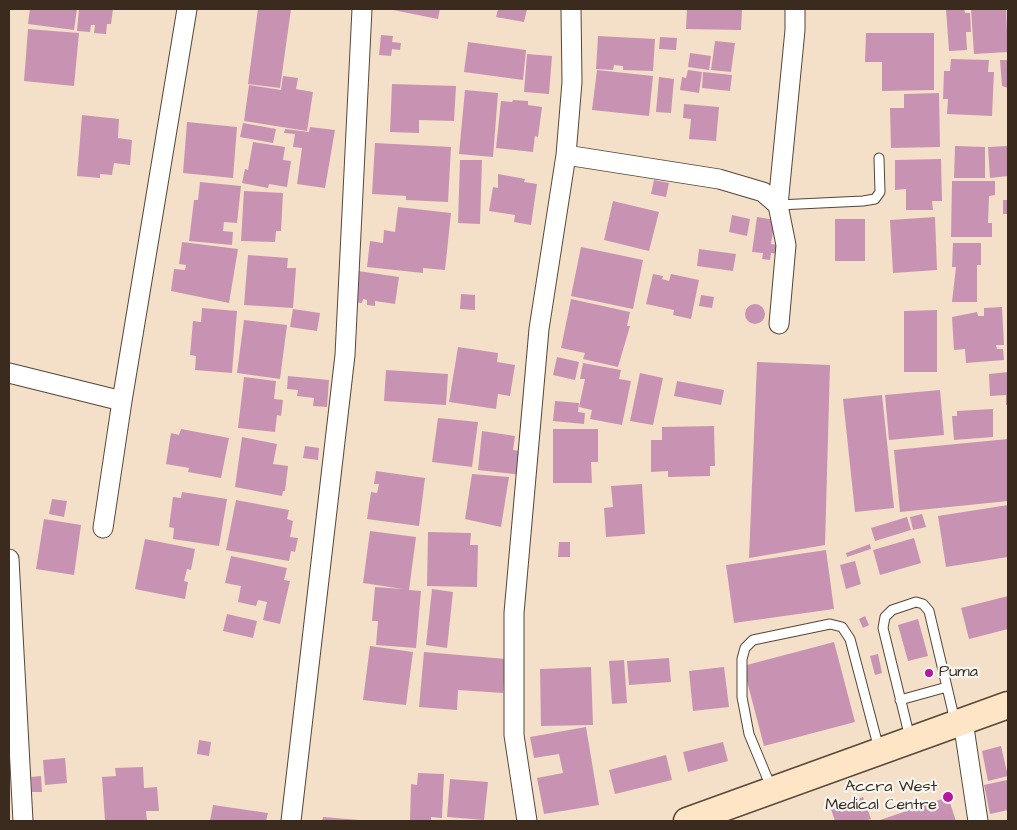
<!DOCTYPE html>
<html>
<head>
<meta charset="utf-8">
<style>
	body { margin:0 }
	#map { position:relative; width:1017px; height:830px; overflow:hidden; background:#f4e0c9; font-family:"Architects Daughter",sans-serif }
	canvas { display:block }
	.frame { position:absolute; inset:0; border:10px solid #3b2a1e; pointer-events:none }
</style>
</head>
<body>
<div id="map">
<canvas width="1017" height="830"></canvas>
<div class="frame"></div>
</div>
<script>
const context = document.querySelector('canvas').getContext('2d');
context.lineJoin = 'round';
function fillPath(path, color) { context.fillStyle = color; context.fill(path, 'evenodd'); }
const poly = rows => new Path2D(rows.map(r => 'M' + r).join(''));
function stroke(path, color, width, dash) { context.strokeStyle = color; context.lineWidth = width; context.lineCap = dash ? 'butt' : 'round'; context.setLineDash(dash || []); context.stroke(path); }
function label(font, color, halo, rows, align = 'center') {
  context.font = font + ' "Architects Daughter",sans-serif'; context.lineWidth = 4.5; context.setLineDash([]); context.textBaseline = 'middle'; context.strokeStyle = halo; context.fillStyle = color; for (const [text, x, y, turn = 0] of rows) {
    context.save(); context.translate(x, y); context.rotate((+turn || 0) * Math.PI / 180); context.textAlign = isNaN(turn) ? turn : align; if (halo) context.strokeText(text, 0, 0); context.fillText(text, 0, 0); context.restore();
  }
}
fillPath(poly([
	[30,9,77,9,74,30,28,24],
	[79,9,113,9,111,24,107,24,106,34,94,33,95,25,91,25,90,32,77,31],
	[258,9,291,9,280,88,248,84],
	[388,9,440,9,438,19],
	[498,9,527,9,524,22,496,17],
	[687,9,742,9,741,30,686,29],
	[946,9,964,9,965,13,970,13,971,32,966,32,967,50,949,51],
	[971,9,1006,9,1008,52,974,54],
	[28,29,79,33,74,86,24,81],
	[866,33,934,33,934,90,882,91,882,62,865,62],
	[381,35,393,36,392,42,401,43,400,50,392,49,391,56,379,55],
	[598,36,655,39,653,71,623,70,623,66,614,65,613,70,596,69],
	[660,37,677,38,676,50,659,49],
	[715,41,735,43,731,72,711,70],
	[468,42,526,50,523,80,464,72],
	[690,53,711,56,709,70,688,67],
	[527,54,552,56,549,94,524,92],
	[951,59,989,60,988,72,994,72,992,116,947,114,948,99,943,99,944,71,950,71],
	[1000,60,1008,60,1008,88,1002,86],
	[597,70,653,76,649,116,592,110],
	[688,70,702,72,699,93,680,90,682,77,686,78],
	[703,72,732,75,730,91,702,88],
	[283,76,298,78,296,89,313,92,307,131,244,121,249,85,281,90],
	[659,77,674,79,671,113,656,112],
	[392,84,456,86,454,121,419,120,419,133,390,132],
	[465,90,498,93,493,157,459,154],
	[939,93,940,147,891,148,890,108,904,108,904,94],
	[513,100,528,101,528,105,542,107,538,137,535,136,533,152,496,148,501,101,512,102],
	[684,104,719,107,716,141,689,139,691,119,683,118],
	[82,115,119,119,118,138,132,140,130,165,114,163,112,175,100,174,100,178,77,176],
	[187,122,237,127,233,178,183,173],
	[243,123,276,129,273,143,240,137],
	[310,127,335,130,325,188,297,184,302,148,293,147,295,134,284,133,285,129,309,132],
	[253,142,285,147,283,160,291,161,287,187,269,184,268,188,242,183,245,169,248,170],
	[375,143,451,147,448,202,406,200,406,196,372,194],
	[955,146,985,147,985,178,954,178],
	[1008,146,1008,176,990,178,988,147],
	[941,159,942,201,932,201,933,210,906,210,906,189,895,190,895,160],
	[460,160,482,160,480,224,458,223],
	[498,174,525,179,524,182,537,184,531,225,514,222,515,215,489,211,493,187,498,188],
	[654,180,669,183,666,197,651,194],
	[952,181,995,181,995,195,989,196,988,223,992,223,992,237,951,237],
	[200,182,241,186,237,223,224,222,223,231,233,232,232,245,189,241,194,200,198,200],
	[244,191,283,193,281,231,276,231,275,242,241,241],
	[1003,200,1008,200,1008,214,1003,214],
	[613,201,659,212,649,251,604,240],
	[398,207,451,213,445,270,423,268,423,273,367,267,370,241,383,243,384,230,395,232],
	[732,215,750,219,747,236,729,232],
	[757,217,775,220,771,244,779,245,778,254,771,253,770,260,762,259,763,253,752,252],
	[935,217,937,270,893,273,890,220],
	[835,219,865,219,865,261,835,261],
	[182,242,238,249,229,303,171,291,174,269,185,270,186,265,179,264],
	[953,243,981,243,981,265,977,265,977,302,952,302,956,267,952,267],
	[581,247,643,260,633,309,571,296],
	[699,249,736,254,733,271,697,266],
	[248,255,288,258,287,268,296,268,293,308,244,305],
	[358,271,399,277,395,304,375,301,375,306,367,305,367,300,363,299,362,303,353,302],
	[653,274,663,276,662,279,669,281,671,274,699,280,691,319,673,315,674,310,646,304],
	[461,294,475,295,475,310,460,309],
	[701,295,714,297,712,308,699,306],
	[571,299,630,312,627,326,630,326,618,367,583,359,585,353,561,348],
	'745 314a10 10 0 1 1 20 0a10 10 0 1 1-20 0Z',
	[1002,307,1004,345,996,345,997,349,1003,349,1004,360,966,363,965,349,954,350,952,317,977,312,978,316,984,316,984,308],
	[202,308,237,311,232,373,195,370,196,356,190,355,193,321,201,322],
	[293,309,320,313,317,331,290,327],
	[937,310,937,372,904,372,904,311],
	[244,320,287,325,280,379,237,373],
	[458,347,498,353,497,362,515,365,510,396,498,394,496,409,449,402],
	[557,357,579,362,575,380,553,375],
	[757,362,830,365,825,545,749,558],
	[583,363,621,370,619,379,631,381,622,425,590,419,592,410,579,407,585,379,580,379],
	[386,370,448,374,446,405,384,401],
	[1008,372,1008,405,1006,405,1006,395,990,396,989,374],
	[640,373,663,378,653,425,630,421],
	[288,376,329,380,327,407,313,406,314,398,297,396,298,390,287,389],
	[244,377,276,381,274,399,283,400,281,416,277,415,275,432,238,428],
	[677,381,724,390,721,405,674,396],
	[940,390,944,435,889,440,885,395],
	[882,395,894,508,855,512,843,399],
	[555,401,579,403,578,412,585,413,584,424,553,421],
	[993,409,993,437,954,440,952,416,957,416,957,411],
	[438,418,478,422,472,467,432,462],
	[714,426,715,466,710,466,710,476,668,477,668,471,651,472,651,440,662,440,662,427],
	[181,429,229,438,221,478,188,472,189,468,166,464,171,433,179,435],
	[553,429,598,429,598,462,591,462,592,483,553,483],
	[482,431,515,436,513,450,527,452,523,475,478,470],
	[242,437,277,444,273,464,288,466,285,491,283,491,282,496,235,487],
	[1008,439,1008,501,900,512,894,450],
	[305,446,319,448,318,460,303,458],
	[376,471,425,478,419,526,367,519,371,492,377,493,379,484,374,484],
	[472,474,509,477,501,527,465,519],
	[642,484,645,534,606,537,604,508,613,507,611,486],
	[182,492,227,499,219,546,173,539,174,528,169,527,173,497,181,498],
	[52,499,67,501,64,517,49,514],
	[236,500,289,510,287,519,293,521,290,537,298,538,295,552,291,551,289,561,226,550],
	[1008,505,1008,557,946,567,938,516],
	[922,514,926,527,913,530,910,517],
	[907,517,911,530,875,541,871,528],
	[44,519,81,525,74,575,36,569],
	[370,531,416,537,409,590,421,591,416,648,376,645,378,621,372,621,375,587,403,589,363,583],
	[428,532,471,533,470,545,478,545,477,587,427,586],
	[914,538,921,563,880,575,873,550],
	[145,539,195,549,191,570,187,569,184,581,188,582,185,599,135,589],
	[559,542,570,542,570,557,558,557],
	[870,544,871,549,847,557,846,553],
	[826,550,834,609,734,623,726,565],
	[231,556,287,568,284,580,290,581,280,624,263,620,267,602,258,600,256,606,238,602,241,586,225,583],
	[855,561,861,584,846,589,840,565],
	[432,589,453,592,447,648,426,645],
	[1008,596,1008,629,969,639,961,608],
	[227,614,257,621,253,638,223,631],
	[865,616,869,625,863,628,859,619],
	[918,619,928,656,908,661,898,625],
	[834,642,855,722,764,746,743,666],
	[370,646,413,652,406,705,363,700],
	[424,652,506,659,503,693,458,690,457,710,419,707],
	[878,654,882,673,875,675,870,656],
	[669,658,671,682,629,685,627,661],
	[624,660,627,703,612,704,609,661],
	[591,667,593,725,541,726,540,669],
	[724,667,729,707,693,711,689,671],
	[586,727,599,805,544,814,537,778,563,773,559,754,534,758,530,737],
	[199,740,211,742,209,756,197,754],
	[723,742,728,761,688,772,683,752],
	[1001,746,1008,776,988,781,982,751],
	[666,755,672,780,615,794,609,770],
	[65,758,67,783,45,785,43,760],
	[143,767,144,788,157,787,159,811,146,811,147,821,105,821,102,777,116,776,115,768],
	[418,773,444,774,442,818,431,817,431,821,410,821,411,784,417,785],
	[41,776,42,792,32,792,31,777],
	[450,779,488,782,484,820,447,817],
	[1007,780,1008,810,990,814,984,785],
	[863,797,871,819,864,821,835,821,831,809],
	[948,797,956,821,877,821],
	[213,805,268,813,266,821,210,821],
	[323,817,359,820,359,821,322,821]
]), '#c893b2');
const lane = poly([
	[778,205,863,201,875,199,880,192,879,158],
	[900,700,947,687],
	[910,738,883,628,885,617,892,610,916,602,923,604,929,611,955,721],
	[771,787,749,734,742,697,742,659,745,648,753,640,830,624,842,627,850,639,879,749]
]);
const street = poly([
	[566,155,719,179,763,192,778,205,786,245,779,324],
	[778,205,795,30,795,9],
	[9,373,122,401,103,528],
	[122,401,187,9],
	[9,559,23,821],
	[963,721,978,821],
	[291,821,345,355,362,9],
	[527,821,514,735,514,613,539,329,566,155,572,82,571,9]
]);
const secondary = poly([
	[687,821,1008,705]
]);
stroke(lane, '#574538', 11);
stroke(street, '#574538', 21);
stroke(secondary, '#574538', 29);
stroke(lane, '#fff', 9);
stroke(street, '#fff', 19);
stroke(secondary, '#fee5c5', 26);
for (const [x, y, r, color] of [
	[929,673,5,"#b5179e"],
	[948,797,6,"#b5179e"]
]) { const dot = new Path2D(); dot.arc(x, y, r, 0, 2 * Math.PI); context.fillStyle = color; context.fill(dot); stroke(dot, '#f6f6f2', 2); }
label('16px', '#3b2a1e', '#f6f6f2', [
	["Puma",939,673],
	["Accra West",937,788,"right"],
	["Medical Centre",937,806,"right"]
], 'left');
</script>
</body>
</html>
